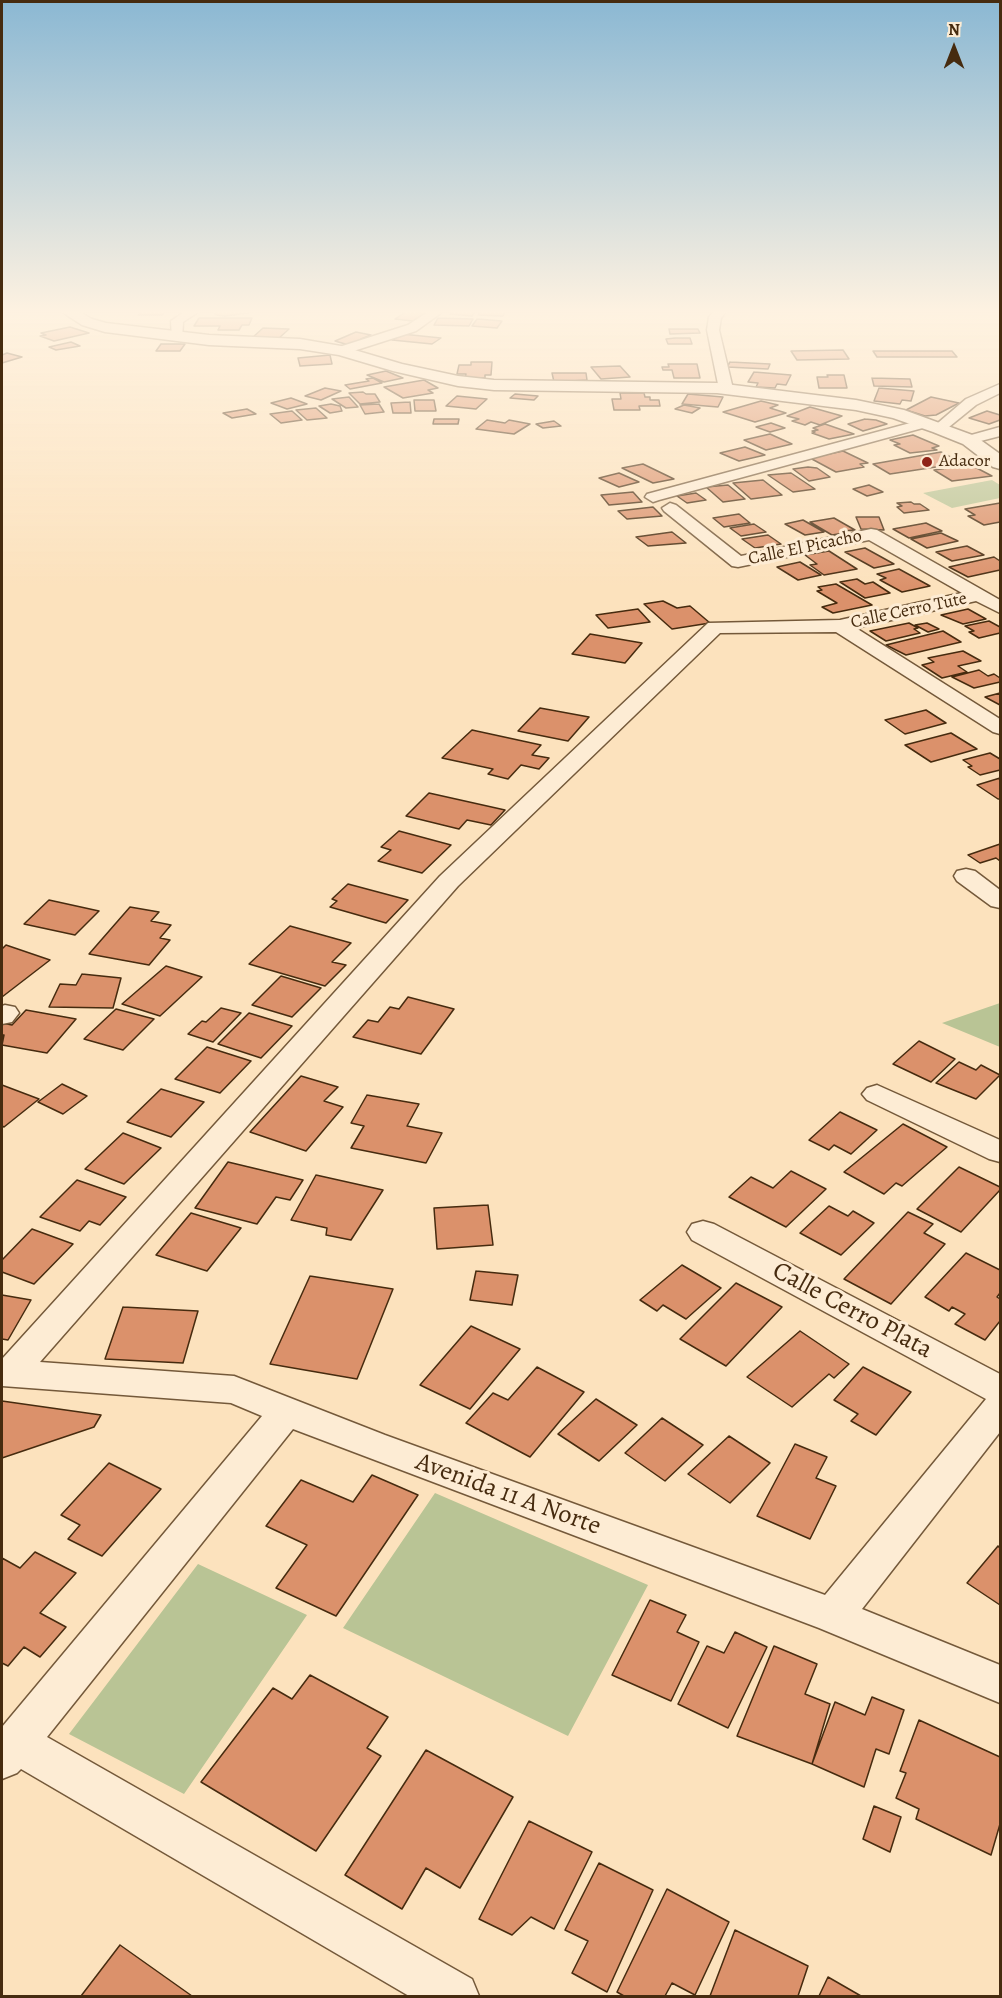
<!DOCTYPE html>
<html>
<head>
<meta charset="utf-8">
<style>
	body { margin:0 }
	#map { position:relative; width:1002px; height:1998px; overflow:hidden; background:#fce2bd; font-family:Alegreya,serif }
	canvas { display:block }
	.frame { position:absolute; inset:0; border:3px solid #462b0f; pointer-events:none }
	.north { position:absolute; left:924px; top:18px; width:60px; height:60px; -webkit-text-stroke:4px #fdecd4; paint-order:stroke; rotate:0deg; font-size:16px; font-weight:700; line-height:24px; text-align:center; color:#462b0f }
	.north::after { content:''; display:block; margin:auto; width:21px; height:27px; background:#462b0f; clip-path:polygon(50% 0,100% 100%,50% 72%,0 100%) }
</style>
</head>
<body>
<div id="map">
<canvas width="1002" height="1998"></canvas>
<div class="frame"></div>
<div class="north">N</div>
</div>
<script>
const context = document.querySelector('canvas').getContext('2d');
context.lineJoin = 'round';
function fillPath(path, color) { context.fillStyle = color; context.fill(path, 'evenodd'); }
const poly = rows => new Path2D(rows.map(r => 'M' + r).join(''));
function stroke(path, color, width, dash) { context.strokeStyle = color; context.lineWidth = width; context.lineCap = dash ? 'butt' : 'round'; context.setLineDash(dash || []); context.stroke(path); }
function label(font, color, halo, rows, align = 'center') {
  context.font = font + ' Alegreya,serif'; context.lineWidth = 6; context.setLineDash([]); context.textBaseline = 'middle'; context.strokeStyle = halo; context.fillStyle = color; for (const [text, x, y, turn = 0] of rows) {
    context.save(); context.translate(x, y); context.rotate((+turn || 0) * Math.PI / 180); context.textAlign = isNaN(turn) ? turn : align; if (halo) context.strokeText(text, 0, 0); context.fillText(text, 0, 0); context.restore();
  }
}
fillPath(poly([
	[992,480,1000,485,1000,498,952,508,923,493],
	[1000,1003,1000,1047,942,1023],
	[435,1493,648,1585,568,1736,343,1628],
	[198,1564,307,1615,184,1794,69,1734]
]), '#b9c495');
const building = poly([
	[143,310,167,310,162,315,138,315,143,310],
	[212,310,261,310,263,311,225,316,216,315,212,310],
	[454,310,477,310,472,316,450,314,454,310],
	[481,310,506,310,503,316,478,315,481,310],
	[407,311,425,313,413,321,395,319,407,311],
	[199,318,252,318,249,325,242,325,239,330,218,330,220,326,194,326,199,318],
	[438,318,473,319,469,326,434,325,438,318],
	[477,319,502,321,497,328,472,326,477,319],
	[70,327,89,333,54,341,40,336,46,335,41,333,70,327],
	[263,328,289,329,278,339,252,338,263,328],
	[669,329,698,329,700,333,670,334,669,329],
	[356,332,371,335,361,339,367,340,352,346,335,341,356,332],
	[402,334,441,338,432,344,392,340,402,334],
	[675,338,690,338,692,344,668,344,666,339,675,338],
	[71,342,80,346,56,350,49,347,71,342],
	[161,344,185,344,180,351,156,351,161,344],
	[843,350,849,359,797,360,791,351,843,350],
	[873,351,952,351,957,357,877,357,873,351],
	[7,353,22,357,2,363,2,355,7,353],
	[330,355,332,364,300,366,298,358,330,355],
	[471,362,492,362,491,375,485,375,485,378,465,378,466,374,457,374,459,365,471,365,471,362],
	[730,362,770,364,768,369,727,367,730,362],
	[668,364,697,364,700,378,674,378,672,370,663,370,662,367,669,367,668,364],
	[620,366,630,377,601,379,591,367,620,366],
	[386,371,403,378,384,382,367,375,386,371],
	[754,372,791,375,786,385,777,384,775,388,756,387,758,383,748,382,754,372],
	[552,373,586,373,587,380,554,382,552,373],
	[827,375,844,375,847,388,819,388,817,377,828,377,827,375],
	[373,378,382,383,350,389,345,385,369,381,366,379,373,378],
	[872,378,910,379,912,387,874,386,872,378],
	[424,380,438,388,428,390,433,393,403,398,384,387,424,380],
	[325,388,341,391,321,400,305,396,325,388],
	[879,388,914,391,911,401,902,400,900,404,874,401,879,388],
	[363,392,366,394,375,394,380,402,360,404,349,393,363,392],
	[620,393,644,393,645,397,650,397,650,400,659,400,660,406,639,406,640,410,614,410,612,399,621,399,620,393],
	[515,394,538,396,534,400,510,398,515,394],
	[688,394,723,397,718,407,682,404,688,394],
	[457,396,487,399,476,409,446,406,457,396],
	[349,397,358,407,346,408,332,399,349,397],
	[931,397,959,403,936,415,925,416,906,410,931,397],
	[291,398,307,404,287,409,271,403,291,398],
	[414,400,434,400,436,411,415,411,414,400],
	[761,401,778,405,770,408,786,413,755,422,723,412,761,401],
	[410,402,411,413,393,413,391,403,410,402],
	[331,404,340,406,342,411,330,413,319,406,331,404],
	[379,404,384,412,365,414,360,405,379,404],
	[684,405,700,408,692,413,675,409,684,405],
	[810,407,842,416,820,425,811,422,805,425,792,421,799,419,787,416,810,407],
	[316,408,327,418,307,420,296,410,316,408],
	[247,409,256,414,232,418,223,413,247,409],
	[292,411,302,420,281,423,270,414,292,411],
	[987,411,1000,415,1000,420,989,424,969,418,987,411],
	[434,419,459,419,458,424,433,424,434,419],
	[865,419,876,420,887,424,863,431,848,424,865,419],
	[487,420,505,423,509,420,530,424,514,434,476,429,487,420],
	[554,421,561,426,543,428,536,424,554,421],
	[771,423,785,428,770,432,756,427,771,423],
	[825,424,854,434,829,439,812,433,815,432,812,431,818,430,813,428,825,424],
	[770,434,792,444,766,450,744,440,770,434],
	[913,435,939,446,932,448,937,450,910,453,894,445,900,444,890,440,913,435],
	[745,447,765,455,739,461,720,453,745,447],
	[843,451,868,463,860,464,864,467,836,472,810,458,843,451],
	[941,452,962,463,890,474,873,464,941,452],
	[643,464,674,479,653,483,622,468,643,464],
	[971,465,992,476,952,481,934,470,971,465],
	[808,467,817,468,830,477,809,481,793,469,808,467],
	[619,473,639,482,619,487,599,478,619,473],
	[791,473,815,489,793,492,768,475,791,473],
	[763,480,782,495,751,499,733,483,763,480],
	[728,485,745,499,723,502,706,487,728,485],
	[869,485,883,492,867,496,853,489,869,485],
	[633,492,642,502,609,505,601,495,633,492],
	[696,493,706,500,687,503,677,496,696,493],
	[911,502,914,504,920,504,929,510,904,513,897,507,902,506,897,503,911,502],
	[1000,503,1000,522,984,525,968,516,975,515,965,509,1000,503],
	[653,507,662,516,627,519,618,511,653,507],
	[739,514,750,523,724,527,713,518,739,514],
	[856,517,879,517,884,530,861,529,856,517],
	[834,518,855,530,842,531,844,533,832,535,810,522,834,518],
	[803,520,824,532,805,535,785,524,803,520],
	[926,523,942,531,909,538,893,529,926,523],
	[754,524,766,532,741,536,730,528,754,524],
	[672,532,686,543,648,546,636,537,672,532],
	[941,533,958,541,927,548,911,539,941,533],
	[768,535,781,544,755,548,742,539,768,535],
	[967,546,984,555,952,561,936,552,967,546],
	[865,548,894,564,874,568,845,552,865,548],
	[829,551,857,569,824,575,810,565,817,564,805,555,829,551],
	[994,557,1000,561,1000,570,968,577,949,567,994,557],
	[800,562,821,575,798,580,777,567,800,562],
	[899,569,930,586,902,592,880,580,886,578,877,574,899,569],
	[857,579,865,584,873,582,890,593,865,598,840,582,857,579],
	[836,584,872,605,833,613,822,607,837,603,817,591,822,590,818,587,836,584],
	[663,601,677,608,690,606,710,623,672,629,644,604,663,601],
	[638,609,650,622,608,628,596,615,638,609],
	[968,609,986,619,963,624,941,615,968,609],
	[989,621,1000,627,1000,633,979,638,969,632,974,631,965,626,989,621],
	[909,623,918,628,914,629,920,633,886,641,870,631,909,623],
	[927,623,939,629,928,632,915,625,927,623],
	[943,631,961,642,906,655,886,645,943,631],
	[590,634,642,643,625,663,572,654,590,634],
	[963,651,981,661,958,666,967,672,942,678,922,665,934,662,928,658,963,651],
	[979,670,988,676,994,674,1000,678,1000,682,974,688,952,677,979,670],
	[1000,693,1000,705,985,697,1000,693],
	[540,708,589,717,568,741,518,731,540,708],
	[926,710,946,723,905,734,885,720,926,710],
	[472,730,541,745,532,755,549,758,539,769,521,765,508,779,488,774,493,769,442,758,472,730],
	[951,733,977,749,931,762,905,745,951,733],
	[990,753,1000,759,1000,770,980,775,968,767,972,766,963,760,990,753],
	[1000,778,1000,799,998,799,977,785,1000,778],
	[429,793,505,810,491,825,467,820,459,829,406,816,429,793],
	[399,831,451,845,422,873,378,861,391,850,381,847,399,831],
	[1000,844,1000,861,996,858,980,863,968,855,1000,844],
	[348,884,408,900,386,923,330,907,337,901,332,899,348,884],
	[49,900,99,911,75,935,24,924,49,900],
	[130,907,159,912,151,921,171,925,160,938,170,940,149,965,89,954,130,907],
	[290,926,351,943,332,962,346,965,325,986,249,964,290,926],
	[6,945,50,960,2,997,2,949,6,945],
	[166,966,202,977,160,1016,122,1004,166,966],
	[82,974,121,978,113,1008,49,1007,60,984,76,985,82,974],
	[281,976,321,988,292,1017,252,1005,281,976],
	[408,997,454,1009,421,1054,353,1037,368,1020,378,1022,390,1007,399,1009,408,997],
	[221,1008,241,1013,213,1042,188,1034,202,1021,206,1022,221,1008],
	[116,1009,154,1019,123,1050,84,1039,116,1009],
	[26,1010,76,1019,47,1053,2,1045,4,1035,2,1035,2,1023,12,1025,26,1010],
	[249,1013,292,1026,261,1058,218,1044,249,1013],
	[919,1041,955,1059,931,1082,893,1064,919,1041],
	[207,1047,251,1061,220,1093,175,1079,207,1047],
	[959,1062,976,1070,981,1065,1000,1075,976,1099,936,1083,959,1062],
	[301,1076,338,1087,324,1101,343,1107,306,1151,250,1132,301,1076],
	[62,1084,87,1096,63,1114,38,1102,62,1084],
	[2,1085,39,1099,4,1127,2,1126,2,1085],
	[161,1089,204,1102,171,1137,127,1122,161,1089],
	[367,1095,419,1104,407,1126,442,1133,426,1163,351,1148,364,1126,351,1123,367,1095],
	[840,1112,877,1130,851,1154,834,1145,829,1150,809,1140,840,1112],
	[903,1124,947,1147,902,1186,896,1183,884,1194,844,1172,903,1124],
	[123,1133,161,1148,124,1184,85,1169,123,1133],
	[228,1162,303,1180,290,1200,276,1197,257,1224,195,1208,228,1162],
	[959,1167,1000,1187,1000,1190,961,1232,917,1209,959,1167],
	[791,1171,826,1189,786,1227,729,1197,751,1177,773,1188,791,1171],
	[316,1175,383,1190,351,1240,326,1235,327,1228,291,1220,316,1175],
	[77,1180,126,1197,100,1225,89,1221,80,1231,40,1217,77,1180],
	[488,1205,493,1245,437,1249,434,1208,488,1205],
	[829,1206,848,1216,853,1211,874,1223,841,1255,800,1233,829,1206],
	[908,1212,933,1224,924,1233,945,1244,891,1304,844,1279,908,1212],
	[191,1213,241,1228,207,1271,156,1255,191,1213],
	[32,1229,73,1244,34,1284,2,1272,2,1260,32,1229],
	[966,1253,1000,1270,1000,1293,997,1297,1000,1299,1000,1321,985,1340,955,1324,965,1314,952,1307,949,1311,925,1297,966,1253],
	[682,1265,721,1288,686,1319,663,1305,657,1311,640,1300,682,1265],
	[476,1271,518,1275,512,1305,470,1300,476,1271],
	[310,1276,393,1289,357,1379,270,1364,310,1276],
	[736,1283,782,1307,726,1366,680,1339,736,1283],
	[2,1295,31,1300,8,1340,2,1339,2,1295],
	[123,1307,198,1311,183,1363,105,1359,123,1307],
	[471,1326,520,1349,470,1409,420,1385,471,1326],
	[800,1331,849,1364,834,1378,829,1374,792,1407,747,1377,800,1331],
	[537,1367,584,1392,530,1457,466,1423,493,1393,508,1400,537,1367],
	[863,1367,911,1392,876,1435,851,1421,858,1414,834,1400,863,1367],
	[596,1399,637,1425,599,1461,558,1434,596,1399],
	[2,1401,101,1415,94,1427,2,1458,2,1401],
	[662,1418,703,1445,665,1481,625,1453,662,1418],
	[729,1436,770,1463,730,1503,688,1474,729,1436],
	[795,1444,827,1457,816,1478,836,1486,810,1539,757,1516,795,1444],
	[109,1463,161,1489,102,1556,68,1539,80,1525,61,1515,109,1463],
	[372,1475,418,1495,336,1616,276,1588,307,1545,266,1526,301,1480,353,1502,372,1475],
	[998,1546,1000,1548,1000,1605,967,1583,998,1546],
	[35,1552,76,1573,40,1613,66,1627,40,1657,24,1647,8,1666,2,1663,2,1558,20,1568,35,1552],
	[650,1600,686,1615,677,1632,699,1642,671,1701,612,1675,650,1600],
	[735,1632,767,1647,728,1728,678,1704,707,1646,724,1653,735,1632],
	[774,1646,817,1664,805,1694,830,1704,812,1764,737,1736,774,1646],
	[310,1675,388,1717,367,1748,381,1756,316,1851,201,1782,273,1688,292,1699,310,1675],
	[872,1697,904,1710,889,1754,876,1749,864,1787,812,1764,835,1702,865,1715,872,1697],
	[919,1720,1000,1757,1000,1824,991,1855,916,1819,919,1809,896,1798,906,1773,900,1771,919,1720],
	[426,1750,513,1797,460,1888,426,1868,402,1909,345,1875,426,1750],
	[874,1806,901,1817,890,1852,863,1839,874,1806],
	[529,1821,592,1852,554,1929,531,1917,512,1935,479,1919,529,1821],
	[599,1863,653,1890,607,1992,572,1973,588,1941,565,1930,599,1863],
	[667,1889,729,1922,695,1995,672,1983,665,1996,624,1996,617,1992,667,1889],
	[735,1930,808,1966,798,1996,710,1996,735,1930],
	[120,1945,192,1996,81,1996,120,1945],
	[828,1977,861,1996,819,1996,828,1977]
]);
fillPath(building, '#db916b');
stroke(building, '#462b0f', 1.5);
const minor = poly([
	[187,310,201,310,183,322,182,340,172,340,171,321,187,310],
	[431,310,436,310,441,313,416,331,341,355,334,351,336,348,408,325,431,310],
	[715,310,727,310,721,318,719,330,733,389,726,393,719,389,707,330,709,317,715,310],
	[1000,384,1000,393,976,405,944,431,939,432,932,428,966,399,1000,384],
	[925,419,930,420,932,423,930,426,659,500,653,502,645,497,647,494,925,419],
	[1000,427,1000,436,969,444,962,440,964,437,1000,427],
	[670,503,676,505,741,556,871,529,877,530,1000,600,1000,613,976,601,856,628,1000,719,1000,734,993,732,836,632,720,633,458,886,40,1362,234,1376,385,1435,825,1595,986,1399,692,1240,687,1232,692,1224,703,1221,714,1224,1000,1374,1000,1432,862,1609,1000,1665,1000,1703,819,1628,293,1429,47,1737,472,1979,479,1996,409,1996,21,1769,17,1773,2,1779,2,1727,262,1416,231,1403,2,1386,2,1359,440,876,708,623,840,620,962,593,869,540,738,567,732,566,664,511,662,508,670,503],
	[966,869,975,871,1000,890,1000,908,991,906,957,881,954,876,957,871,966,869],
	[5,1005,15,1007,19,1013,12,1022,2,1024,2,1006,5,1005],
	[877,1085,1000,1140,1000,1162,989,1159,867,1100,862,1094,867,1088,877,1085]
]);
const tertiary = poly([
	[59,310,76,310,92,319,106,323,209,335,300,339,341,346,402,364,458,376,494,380,717,383,856,400,904,410,975,436,1000,454,1000,469,993,467,963,444,933,432,893,418,856,410,717,393,494,390,458,386,393,371,339,355,300,349,209,345,105,332,82,325,59,310]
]);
stroke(minor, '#74593a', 3);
stroke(tertiary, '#74593a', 3);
fillPath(minor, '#fdecd4');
fillPath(tertiary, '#fdecd4');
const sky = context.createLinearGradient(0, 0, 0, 589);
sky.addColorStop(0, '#8bb8d3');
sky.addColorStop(0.53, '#fef2e1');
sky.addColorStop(1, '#fef2e100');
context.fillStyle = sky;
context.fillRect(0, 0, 1002, 589);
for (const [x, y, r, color] of [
	[927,462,6,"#8f2418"]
]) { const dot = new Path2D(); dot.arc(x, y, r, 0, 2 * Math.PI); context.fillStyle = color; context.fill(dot); stroke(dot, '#fdecd4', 2); }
label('18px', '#462b0f', '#fdecd4', [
	["Adacor",939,462]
], 'left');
label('18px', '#462b0f', '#fdecd4', [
	["Calle El Picacho",805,548,-12],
	["Calle Cerro Tute",909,611,-12]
]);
label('26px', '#462b0f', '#fdecd4', [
	["Calle Cerro Plata",852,1311,28],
	["Avenida 11 A Norte",508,1495,20]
]);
</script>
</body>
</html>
